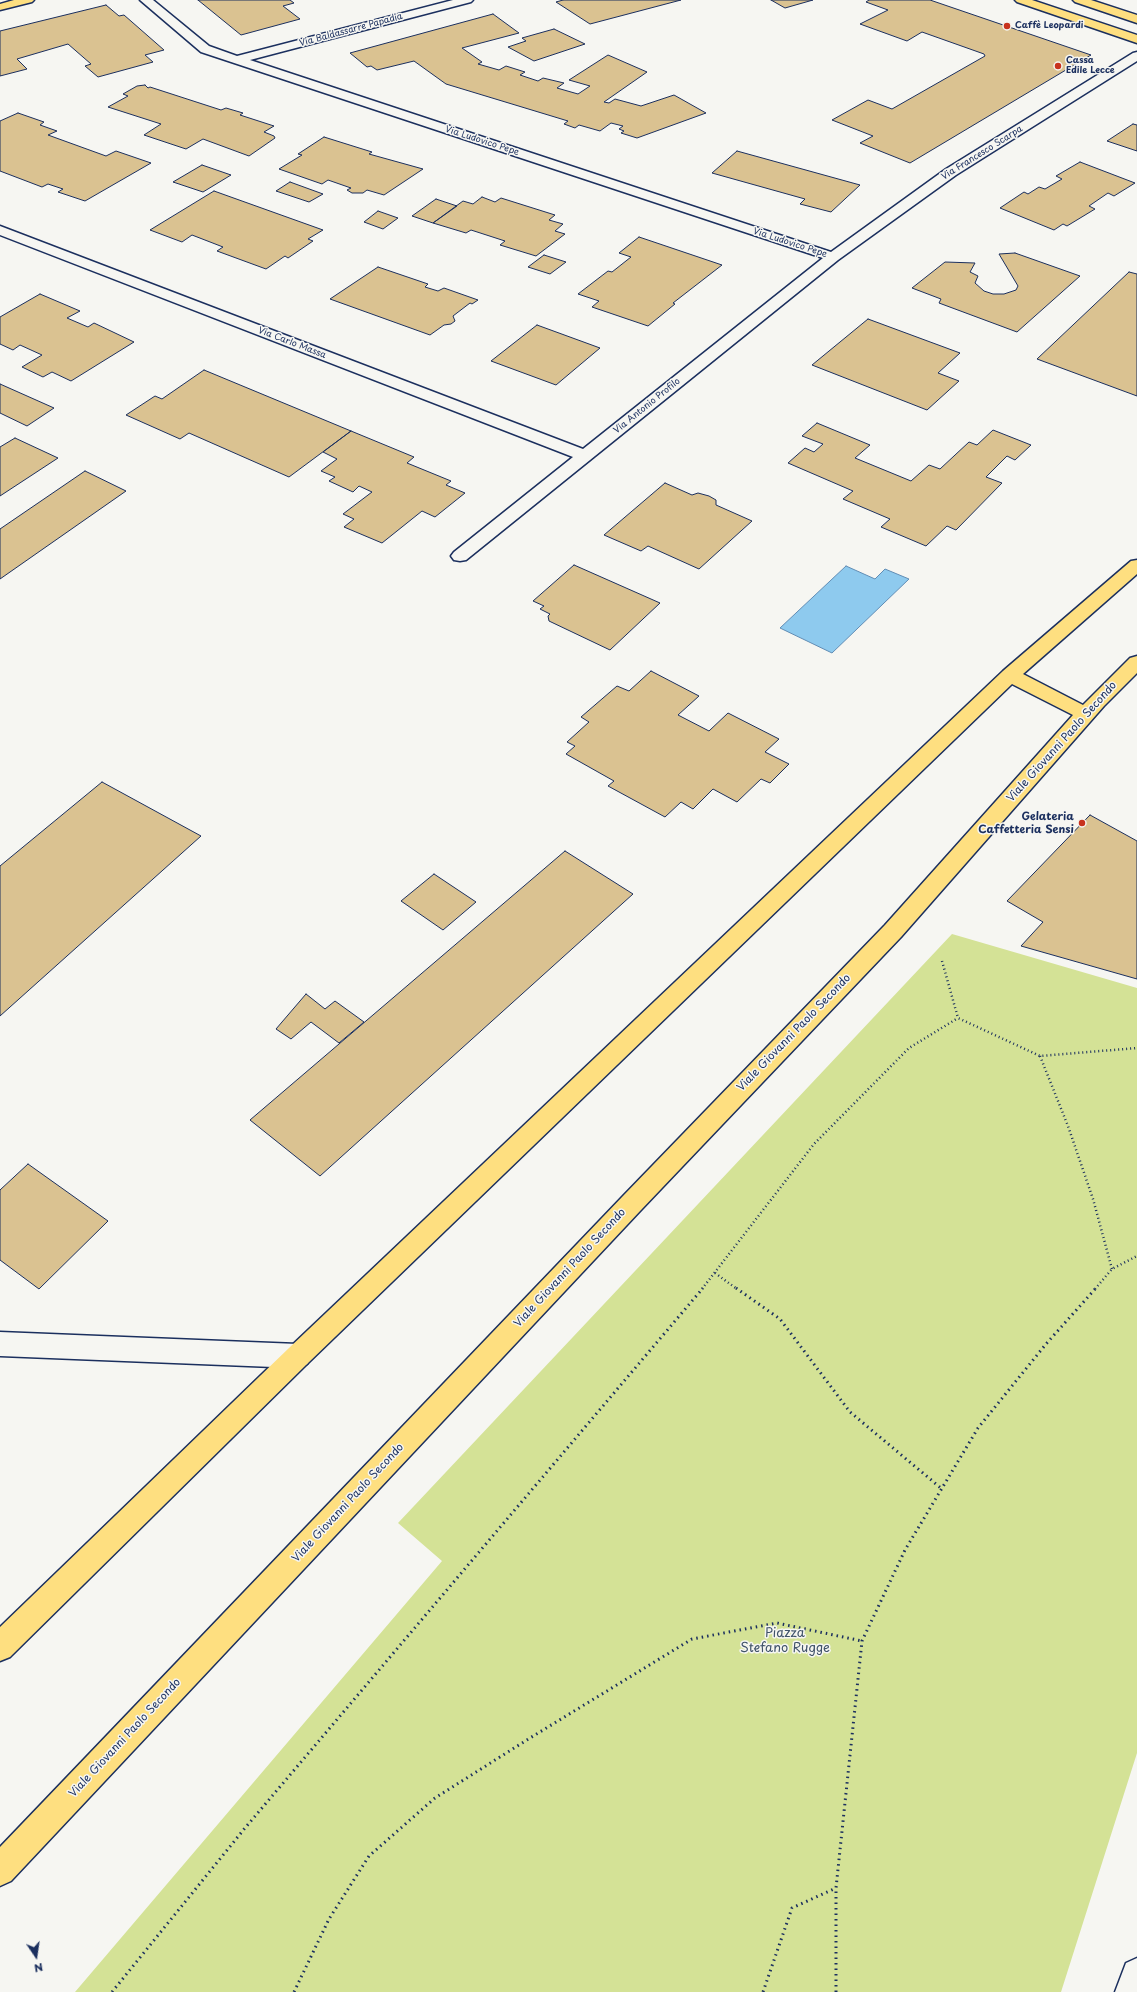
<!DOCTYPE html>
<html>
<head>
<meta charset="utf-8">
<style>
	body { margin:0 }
	#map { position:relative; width:1137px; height:1992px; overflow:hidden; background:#f6f6f2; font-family:"Playpen Sans",sans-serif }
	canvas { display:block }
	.north { position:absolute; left:16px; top:1936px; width:40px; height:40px; -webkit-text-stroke:3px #f6f6f2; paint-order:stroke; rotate:167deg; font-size:11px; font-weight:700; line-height:16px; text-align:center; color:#1b2f5e }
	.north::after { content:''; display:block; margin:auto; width:14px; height:18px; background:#1b2f5e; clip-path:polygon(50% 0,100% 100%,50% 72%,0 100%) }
</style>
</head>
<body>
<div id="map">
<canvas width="1137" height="1992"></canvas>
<div class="north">N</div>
</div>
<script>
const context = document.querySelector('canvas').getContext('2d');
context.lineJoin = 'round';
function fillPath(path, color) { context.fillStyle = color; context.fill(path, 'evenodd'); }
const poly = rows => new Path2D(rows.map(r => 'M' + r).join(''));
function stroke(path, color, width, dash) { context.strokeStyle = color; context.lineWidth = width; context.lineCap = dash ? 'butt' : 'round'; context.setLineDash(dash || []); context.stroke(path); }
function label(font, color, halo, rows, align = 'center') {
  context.font = font + ' "Playpen Sans",sans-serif'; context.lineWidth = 3; context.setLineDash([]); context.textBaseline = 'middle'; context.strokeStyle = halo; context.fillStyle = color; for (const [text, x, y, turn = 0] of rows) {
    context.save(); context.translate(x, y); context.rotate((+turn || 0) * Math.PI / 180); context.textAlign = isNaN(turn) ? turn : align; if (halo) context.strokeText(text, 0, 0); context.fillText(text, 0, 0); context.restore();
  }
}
fillPath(poly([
	[952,934,1137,988,1137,1753,1061,1992,75,1992,442,1561,398,1523]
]), '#d4e296');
const water = poly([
	[846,566,875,579,885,569,909,579,832,653,780,628,846,566]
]);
fillPath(water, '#8ecaee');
stroke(water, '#608cb4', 1);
const building = poly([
	[198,0,290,0,294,3,283,6,300,19,241,35,198,0],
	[563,0,681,0,590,24,556,2,563,0],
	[771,0,813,0,785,8,771,0],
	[869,0,930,0,1091,55,910,163,860,143,873,136,832,120,868,100,892,109,985,56,984,54,922,32,907,41,860,24,888,10,866,2,869,0],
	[106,5,119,16,124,15,164,50,145,55,153,62,98,77,85,66,91,64,68,44,17,59,27,69,0,76,0,31,106,5],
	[493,14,519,33,462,48,482,62,478,64,499,70,506,66,525,72,520,75,538,81,543,78,564,83,557,88,578,94,590,86,569,80,608,55,647,72,604,102,609,103,615,99,641,106,674,95,706,113,637,138,621,133,624,131,619,129,623,126,611,123,600,131,579,125,575,128,564,124,568,121,446,84,414,61,377,70,371,66,367,67,350,53,493,14],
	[554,29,585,44,534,61,508,47,526,41,522,38,554,29],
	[145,85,148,88,150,87,221,110,226,108,243,113,240,115,274,126,264,132,274,136,275,138,249,156,203,139,186,149,144,135,161,124,108,107,128,96,123,94,137,86,145,85],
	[18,113,44,122,40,125,57,131,48,135,106,156,116,151,151,163,85,201,58,192,63,189,48,184,42,187,0,171,0,121,18,113],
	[1133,124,1137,125,1137,151,1107,141,1133,124],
	[324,137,372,152,369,154,423,169,384,195,367,190,363,193,352,193,347,190,351,188,328,180,322,184,279,169,302,155,298,154,324,137],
	[737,151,860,185,831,212,800,204,805,199,712,173,737,151],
	[1080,162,1135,183,1114,196,1108,193,1089,206,1095,209,1067,226,1063,224,1054,230,1000,208,1024,192,1028,194,1039,187,1045,189,1062,179,1056,176,1080,162],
	[202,165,231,175,203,192,173,182,202,165],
	[290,182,323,194,309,202,276,191,290,182],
	[214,191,323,230,308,239,313,241,288,258,285,256,266,269,217,251,223,247,192,235,182,242,150,230,214,191],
	[482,197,495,202,501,198,555,215,549,220,563,224,555,231,565,234,536,256,500,245,505,241,471,230,466,233,433,223,463,201,473,204,482,197],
	[436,199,457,206,433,223,412,216,436,199],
	[378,211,398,218,383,229,364,222,378,211],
	[639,237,722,265,673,303,675,304,648,326,592,307,599,301,578,294,608,271,612,272,631,257,619,253,639,237],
	[1015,253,1080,276,1017,332,939,303,941,299,912,288,945,262,975,263,970,272,978,276,975,283,984,291,993,294,1004,294,1016,290,1018,286,999,254,1015,253],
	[544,255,566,262,550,274,528,267,544,255],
	[378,267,428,284,425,287,438,291,444,288,478,300,472,304,470,303,453,316,455,321,451,324,444,325,430,335,330,299,378,267],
	[1129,272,1137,274,1137,396,1037,359,1129,272],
	[40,294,80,311,67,318,88,327,94,323,134,342,71,381,52,372,43,377,22,367,42,355,20,345,13,350,0,344,0,317,40,294],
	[868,319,960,353,938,373,959,381,927,410,812,365,868,319],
	[537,325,600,348,556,385,491,361,537,325],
	[204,370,351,431,289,477,189,433,180,439,126,415,155,396,162,399,204,370],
	[0,384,54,408,27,426,0,413,0,384],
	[817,423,870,445,855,458,911,481,929,465,940,469,969,442,977,445,993,430,1031,445,1015,460,1007,456,986,477,1002,483,956,530,947,526,926,546,881,527,890,519,843,499,853,491,788,463,805,448,814,452,823,444,802,436,817,423],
	[351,431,414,457,407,463,451,481,446,485,465,493,435,517,422,511,382,543,344,527,354,519,343,514,372,492,359,486,353,492,329,481,335,477,321,471,337,459,323,452,351,431],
	[15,438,58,458,0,496,0,447,15,438],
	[85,471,126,491,0,579,0,529,85,471],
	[665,483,692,495,698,493,709,496,716,500,716,505,752,521,699,569,648,546,641,551,604,535,665,483],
	[574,565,660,603,610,650,549,621,548,616,550,614,540,609,544,606,533,601,574,565],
	[651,671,699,696,678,715,709,731,728,713,779,739,765,752,789,764,770,783,761,779,737,802,713,789,693,809,681,802,665,817,608,786,614,781,566,754,575,746,567,742,589,722,581,717,617,686,629,691,651,671],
	[102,782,201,836,0,1016,0,866,102,782],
	[1090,815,1137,841,1137,979,1021,946,1043,922,1007,901,1090,815],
	[565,851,633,894,320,1176,250,1120,565,851],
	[434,874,476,902,443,930,401,901,434,874],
	[306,994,325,1009,335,1001,364,1022,339,1043,311,1022,291,1039,276,1029,306,994],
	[28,1164,108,1221,39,1289,0,1260,0,1190,28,1164]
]);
fillPath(building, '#dac291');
stroke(building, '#1b2f5e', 1);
const minor = poly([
	[140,0,153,0,209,46,237,56,453,0,473,0,471,2,250,60,831,252,946,169,1133,53,1137,52,1137,61,956,175,838,260,466,560,460,561,454,560,451,556,454,552,573,457,0,235,0,226,583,449,823,258,201,52,140,0],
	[0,1332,298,1344,307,1348,311,1356,307,1364,298,1368,0,1356,0,1332],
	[1137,1958,1137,1992,1115,1992,1126,1963,1137,1958]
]);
const major = poly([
	[14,0,34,0,32,2,0,10,0,4,14,0],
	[1015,0,1032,0,1137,35,1137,43,1017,2,1015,0],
	[1073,0,1091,0,1137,15,1137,23,1075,2,1073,0],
	[1137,560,1137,574,1023,674,1083,705,1130,658,1137,656,1137,673,1104,706,901,937,641,1210,11,1881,0,1886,0,1847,623,1196,885,925,1073,715,1012,684,307,1364,10,1657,0,1661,0,1627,289,1348,1003,671,1131,561,1137,560]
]);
stroke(minor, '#1b2f5e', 3);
stroke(major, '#1b2f5e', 3);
stroke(poly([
	[942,961,958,1018,1040,1056,1137,1048],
	[1040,1056,1068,1126,1093,1199,1112,1269],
	[715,1273,737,1289],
	[702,1289,814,1144,909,1048,958,1018],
	[1095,1289,1112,1269,1137,1256]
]), '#1b2f5e', 2.5, [1, 3]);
stroke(poly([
	[736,1288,780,1319,850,1412,942,1489],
	[112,1992,245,1828,703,1288],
	[294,1992,329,1919,369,1856,435,1798,530,1738,692,1639,777,1623,862,1641],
	[763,1992,792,1908,836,1888],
	[836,1992,836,1888,862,1641,905,1550,978,1428,1046,1344,1096,1288]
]), '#1b2f5e', 3, [1.5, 4]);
fillPath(minor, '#f6f6f2');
fillPath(major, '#fedf80');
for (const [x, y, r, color] of [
	[1007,26,4,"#c8321e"],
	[1058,66,4,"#c8321e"],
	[1082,823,4,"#c8321e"]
]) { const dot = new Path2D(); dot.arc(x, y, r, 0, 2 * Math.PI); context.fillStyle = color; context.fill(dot); stroke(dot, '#f6f6f2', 1.5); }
label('bold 9px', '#1b2f5e', '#f6f6f2', [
	["Caffè Leopardi",1015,26],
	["Cassa",1066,61],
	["Edile Lecce",1066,71]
], 'left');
label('9px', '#1b2f5e', '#f6f6f2', [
	["Via Baldassarre Papadia",351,30,-15],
	["Via Ludovico Pepe",482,141,18],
	["Via Francesco Scarpa",982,153,-32],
	["Via Ludovico Pepe",790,243,18],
	["Via Carlo Massa",292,343,21],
	["Via Antonio Profilo",647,406,-39]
]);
label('11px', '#1b2f5e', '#f6f6f2', [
	["Viale Giovanni Paolo Secondo",1062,742,-48],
	["Viale Giovanni Paolo Secondo",794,1033,-46],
	["Viale Giovanni Paolo Secondo",570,1268,-47],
	["Viale Giovanni Paolo Secondo",348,1503,-47],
	["Viale Giovanni Paolo Secondo",125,1738,-47]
]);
label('bold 11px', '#1b2f5e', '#f6f6f2', [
	["Gelateria",1074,817],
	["Caffetteria Sensi",1074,830]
], 'right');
label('13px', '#405369', '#f6f6f2', [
	["Piazza",785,1633],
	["Stefano Rugge",785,1648]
]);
</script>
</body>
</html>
